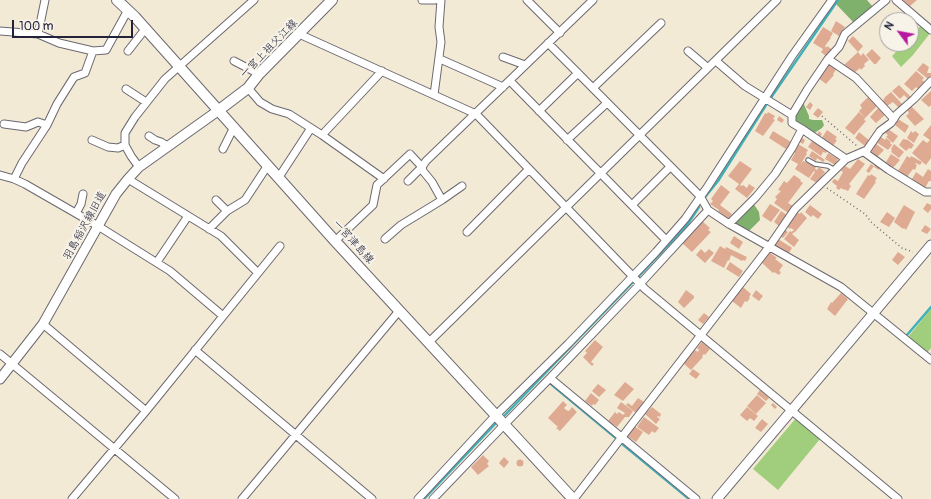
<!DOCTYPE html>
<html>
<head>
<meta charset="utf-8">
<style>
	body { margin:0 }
	#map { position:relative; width:931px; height:499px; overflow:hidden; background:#f3ead5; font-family:Pangolin,sans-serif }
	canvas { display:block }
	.north { position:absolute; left:879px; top:12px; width:40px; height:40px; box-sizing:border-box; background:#f7f3e8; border:1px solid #a29fa3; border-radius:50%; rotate:302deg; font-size:11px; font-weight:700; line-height:16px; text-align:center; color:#22223b }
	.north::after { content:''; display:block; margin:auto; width:14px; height:18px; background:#b5179e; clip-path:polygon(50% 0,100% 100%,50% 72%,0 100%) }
	.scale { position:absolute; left:12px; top:20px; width:121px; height:18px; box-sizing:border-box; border:2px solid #22223b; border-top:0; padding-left:5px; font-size:12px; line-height:14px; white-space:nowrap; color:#22223b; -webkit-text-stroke:3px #f7f3e8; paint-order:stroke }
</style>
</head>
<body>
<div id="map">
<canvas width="931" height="499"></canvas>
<div class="north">N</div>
<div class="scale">100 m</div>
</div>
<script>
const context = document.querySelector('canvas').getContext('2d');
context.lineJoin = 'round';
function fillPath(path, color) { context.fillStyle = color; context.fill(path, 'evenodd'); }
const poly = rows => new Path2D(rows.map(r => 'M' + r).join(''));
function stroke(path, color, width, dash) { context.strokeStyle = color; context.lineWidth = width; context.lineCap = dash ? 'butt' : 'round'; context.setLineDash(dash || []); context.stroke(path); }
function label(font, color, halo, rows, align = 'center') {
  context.font = font + ' Pangolin,"Klee One",sans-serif'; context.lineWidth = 4; context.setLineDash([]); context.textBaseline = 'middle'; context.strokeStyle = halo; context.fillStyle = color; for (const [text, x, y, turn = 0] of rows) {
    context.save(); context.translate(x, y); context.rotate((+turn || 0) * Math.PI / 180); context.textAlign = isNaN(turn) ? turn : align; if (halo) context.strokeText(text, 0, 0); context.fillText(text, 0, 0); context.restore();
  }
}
fillPath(poly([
	[922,24,931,32,913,55,901,67,892,56,904,44,911,44,911,36],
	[931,309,931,348,927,353,908,337],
	[796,418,820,439,778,490,753,469]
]), '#a0ce7c');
fillPath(poly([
	[839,0,867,0,873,7,854,23,836,4],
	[803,102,809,116,809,119,813,120,822,120,824,125,822,128,813,134,795,122,793,116],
	[753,203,759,212,760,220,748,232,734,223]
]), '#80b16c');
stroke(poly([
	[770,99,838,0],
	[705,197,718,181,766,105],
	[639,276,687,225,699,207],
	[907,335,931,307],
	[552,385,617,439],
	[505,415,634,281],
	[621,443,689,499],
	[424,499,496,423]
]), '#40b0b9', 2.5);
fillPath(poly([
	[903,0,917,0,910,6],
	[836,21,845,27,839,36,831,31],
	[823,27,833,33,830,38,831,38,825,46,826,48,827,46,833,50,827,57,821,52,823,49,813,43],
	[853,36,863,46,858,52,848,41],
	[872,49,881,58,876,64,874,64,866,55],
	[858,52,861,56,863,53,869,60,864,64,865,66,861,70,860,68,853,74,844,65],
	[830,62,837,68,833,74,834,75,826,84,817,77],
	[923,63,929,67,927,73,931,73,931,76,928,79,917,70],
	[916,71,924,78,922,80,925,82,918,89,916,87,912,91,904,84],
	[899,85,911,97,909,100,904,95,900,99,892,91],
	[931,91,931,105,929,107,921,100],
	[891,92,903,105,899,108,893,102,887,106,883,101,885,97],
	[869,96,878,105,865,118,859,111,862,108,860,105],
	[810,102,813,105,810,110,806,107],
	[911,106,924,119,915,126,906,116,909,113,907,110],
	[879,107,886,114,876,123,870,117],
	[818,108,823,112,818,118,813,114],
	[768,112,775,116,773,119,775,120,763,136,755,131,765,113,767,114],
	[859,112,865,118,864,120,866,121,854,135,845,128],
	[779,116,784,120,782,123,777,120],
	[898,119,909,126,905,133,895,125,896,124,895,123],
	[931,125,931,158,926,165,912,153,923,140,927,143,930,140,923,135],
	[888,129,898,136,893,143,886,137,888,135,884,132],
	[827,130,837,137,835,139,837,140,833,146,821,139],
	[773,131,791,142,786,149,769,138],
	[819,131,822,134,820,137,817,135],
	[911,131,913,133,915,131,919,134,914,143,907,138],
	[859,132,870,141,865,146,855,138],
	[801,137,805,140,803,144,798,141],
	[881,137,885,140,886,138,891,142,890,143,892,145,888,150,876,142],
	[903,139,908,140,914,145,911,149,909,148,906,151,899,145],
	[815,140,833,152,832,154,827,151,826,153,823,152,821,156,814,151,808,147,812,141,814,142],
	[875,143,884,150,877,157,871,151,874,148,873,146],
	[798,144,808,150,806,153,807,154,800,165,803,161,816,167,815,169,817,170,819,167,825,172,817,183,810,179,815,172,814,171,809,178,795,169,798,164,791,160,795,153,793,151],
	[894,144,904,152,899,158,891,152,892,150,891,149],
	[812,151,825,160,823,162,817,158,816,161,809,156],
	[828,153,838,159,835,165,825,159],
	[891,154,900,160,893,168,886,162],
	[907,156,910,158,911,156,922,162,920,165,916,163,915,164,917,165,915,170,913,169,907,177,898,171],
	[858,159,865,164,849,184,851,186,848,191,844,189,844,190,841,188,839,190,836,188,837,186,832,182,834,179,838,181,843,172,841,171,845,166,850,169],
	[740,161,752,169,740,185,741,186,743,185,747,188,749,184,755,188,747,198,735,189,739,184,728,176],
	[871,164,874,166,869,173,866,171],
	[876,164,881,167,879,170,874,167],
	[928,169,931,171,931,181,929,181,925,188,912,179,916,172,923,177],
	[871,174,877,178,875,181,876,182,864,199,856,194,868,175,870,176],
	[794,175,801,180,800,181,803,183,788,203,793,206,788,213,774,203,777,199,775,197,781,191,778,190,784,181,787,183],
	[721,185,730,192,720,205,732,214,728,219,718,211,719,210,710,204,713,201,711,199],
	[927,203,931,205,931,209,928,213,923,209],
	[770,204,780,210,771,222,762,216],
	[810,205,822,214,818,219,813,215,811,217,805,212],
	[904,205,915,212,906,230,904,228,903,229,894,222],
	[781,211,787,215,779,226,774,222],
	[797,212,800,214,801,212,807,218,796,231,792,234,799,240,794,247,784,239,790,231,791,232,794,230,791,228,790,229,786,226],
	[887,212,895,218,889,227,880,222],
	[702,221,710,228,708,230,711,232,692,252,682,243],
	[925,225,931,229,927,234,921,231],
	[784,229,788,232,783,238,779,235],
	[734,236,743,242,739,249,730,243],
	[778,239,791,247,792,248,789,253,787,252,787,253,774,245],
	[720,246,725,249,726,247,747,257,745,261,743,260,742,261,731,255,729,261,728,260,724,268,711,261],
	[701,249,705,253,709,249,714,253,705,263,696,255],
	[769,252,777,258,775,259,783,265,779,271,781,272,779,275,774,272,773,273,761,262],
	[898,252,905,257,898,265,892,260],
	[730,262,743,271,739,277,726,269],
	[743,287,751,294,749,297,750,298,747,302,745,301,741,308,732,301],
	[686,290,694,296,694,298,684,308,678,302],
	[756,290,763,296,759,301,752,296],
	[841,293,848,299,835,316,827,309,831,302,832,303],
	[704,313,709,317,703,324,698,320],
	[595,340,603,347,591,362,594,364,592,366,583,357,587,353,585,351],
	[702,342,710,349,705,355,704,354,702,356,703,357,691,370,683,363,693,349,698,352,699,350,697,348],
	[693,369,700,374,696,379,689,374],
	[625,382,634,389,623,401,614,395],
	[598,384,606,390,599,397,592,391],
	[760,390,769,398,766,401,757,394],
	[591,393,599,400,595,405,593,404,592,406,585,401],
	[757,395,766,403,756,414,747,406],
	[638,398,644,402,636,413,626,405,628,403,632,406],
	[563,401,567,405,564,408,566,410,569,411,572,407,577,412,560,431,556,428,558,427,548,418],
	[621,402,633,411,629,417,625,417,617,427,608,421,615,412,617,414,619,412,623,415,625,413,617,408],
	[773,403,777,407,775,409,771,405],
	[652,407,661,414,660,417,658,416,657,417,660,419,656,424,645,414],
	[747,407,758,416,754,421,750,418,747,421,740,415],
	[644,417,659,428,655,433,652,431,649,435,637,427],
	[762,419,768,424,761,432,755,428],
	[634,426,643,432,636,442,627,436],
	[483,455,489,461,487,464,489,466,478,475,471,467],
	[504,457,509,462,504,468,499,463],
	'516.5 463a3.5 3.5 0 1 1 7 0a3.5 3.5 0 1 1-7 0Z'
]), '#dfaa92');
const service = poly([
	[808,160,815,164,828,166,835,170]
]);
const minor = poly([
	[422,0,435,0],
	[527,0,560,33],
	[896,0,931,30],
	[0,31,38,34,59,43,93,51,106,50,128,10],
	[38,34,45,0],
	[299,34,476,114,645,289,898,499],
	[548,43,700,196,708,210,729,224,841,287,931,360],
	[128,51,146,28],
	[688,51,708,68],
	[503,57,525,65],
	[440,59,503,87],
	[828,59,856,78,894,119],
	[234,61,259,74],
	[716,61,745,86,792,115],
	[510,81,666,240],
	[248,88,260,102,272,109,289,114,322,135,384,179],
	[593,88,661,23],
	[126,89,146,102],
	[434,95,441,42,439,27,441,0],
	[539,111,578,73],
	[4,124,26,127,38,122,47,125],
	[802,129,846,159],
	[322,135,382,71],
	[149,136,155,140,161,142,167,146],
	[92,140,108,147,118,148,125,145],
	[567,140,607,103],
	[223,149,234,127],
	[864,152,889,170,925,192,931,192],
	[139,167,131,156,125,145,125,133,135,117,165,79,254,0],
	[0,175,14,179,25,184,98,226,170,271,223,316],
	[279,177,311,128],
	[14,179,22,163,47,125,57,104,74,77,85,73,93,51],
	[128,179,221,236,258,273],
	[408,181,422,167,423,171,432,182,442,200],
	[216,200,227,211],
	[632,205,670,167],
	[76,213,81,204,83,194],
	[729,224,756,197,775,174,792,148,802,129,792,123,792,115,807,90,828,59,839,47,845,34,886,0],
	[209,229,227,211,245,200,268,165],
	[467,232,529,169],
	[385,239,401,225,442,200,462,186],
	[335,241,373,205,377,185,410,154,422,167,426,161,593,0],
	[157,262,188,216],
	[43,324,146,411],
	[428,343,777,0],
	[195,350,372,499],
	[0,354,175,499],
	[550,378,696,499],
	[72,499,146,411,280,246],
	[242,499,399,311],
	[418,499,495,416,568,344,656,252,685,219,708,186,792,56,832,0],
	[433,499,504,425,550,378,640,284,708,210],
	[574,499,769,247,795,209,846,159,867,150,880,131,891,123,897,114,914,99,931,81]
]);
const tertiary = poly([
	[0,379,43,324,116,194,128,179,139,167,219,110],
	[717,499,931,245]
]);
const secondary = poly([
	[117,0,135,17,335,241,573,499],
	[219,110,248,88,259,74,332,0]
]);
stroke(service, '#6b6871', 5.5);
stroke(minor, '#6b6871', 9);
stroke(tertiary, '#6b6871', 11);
stroke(secondary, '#6b6871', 12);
stroke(poly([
	[822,116,857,146],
	[827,188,865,214,872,223,902,248,913,252]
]), '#6b6871', 1.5, [1, 3]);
stroke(service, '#fff', 3.5);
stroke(minor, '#fff', 7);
stroke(tertiary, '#fff', 9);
stroke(secondary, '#fff', 10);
label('11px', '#22223b', '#f7f3e8', [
	["一宮上祖父江線",269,49,-46],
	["羽島稲沢線旧道",85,226,-61],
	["一宮津島線",353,242,48]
]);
</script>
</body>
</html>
